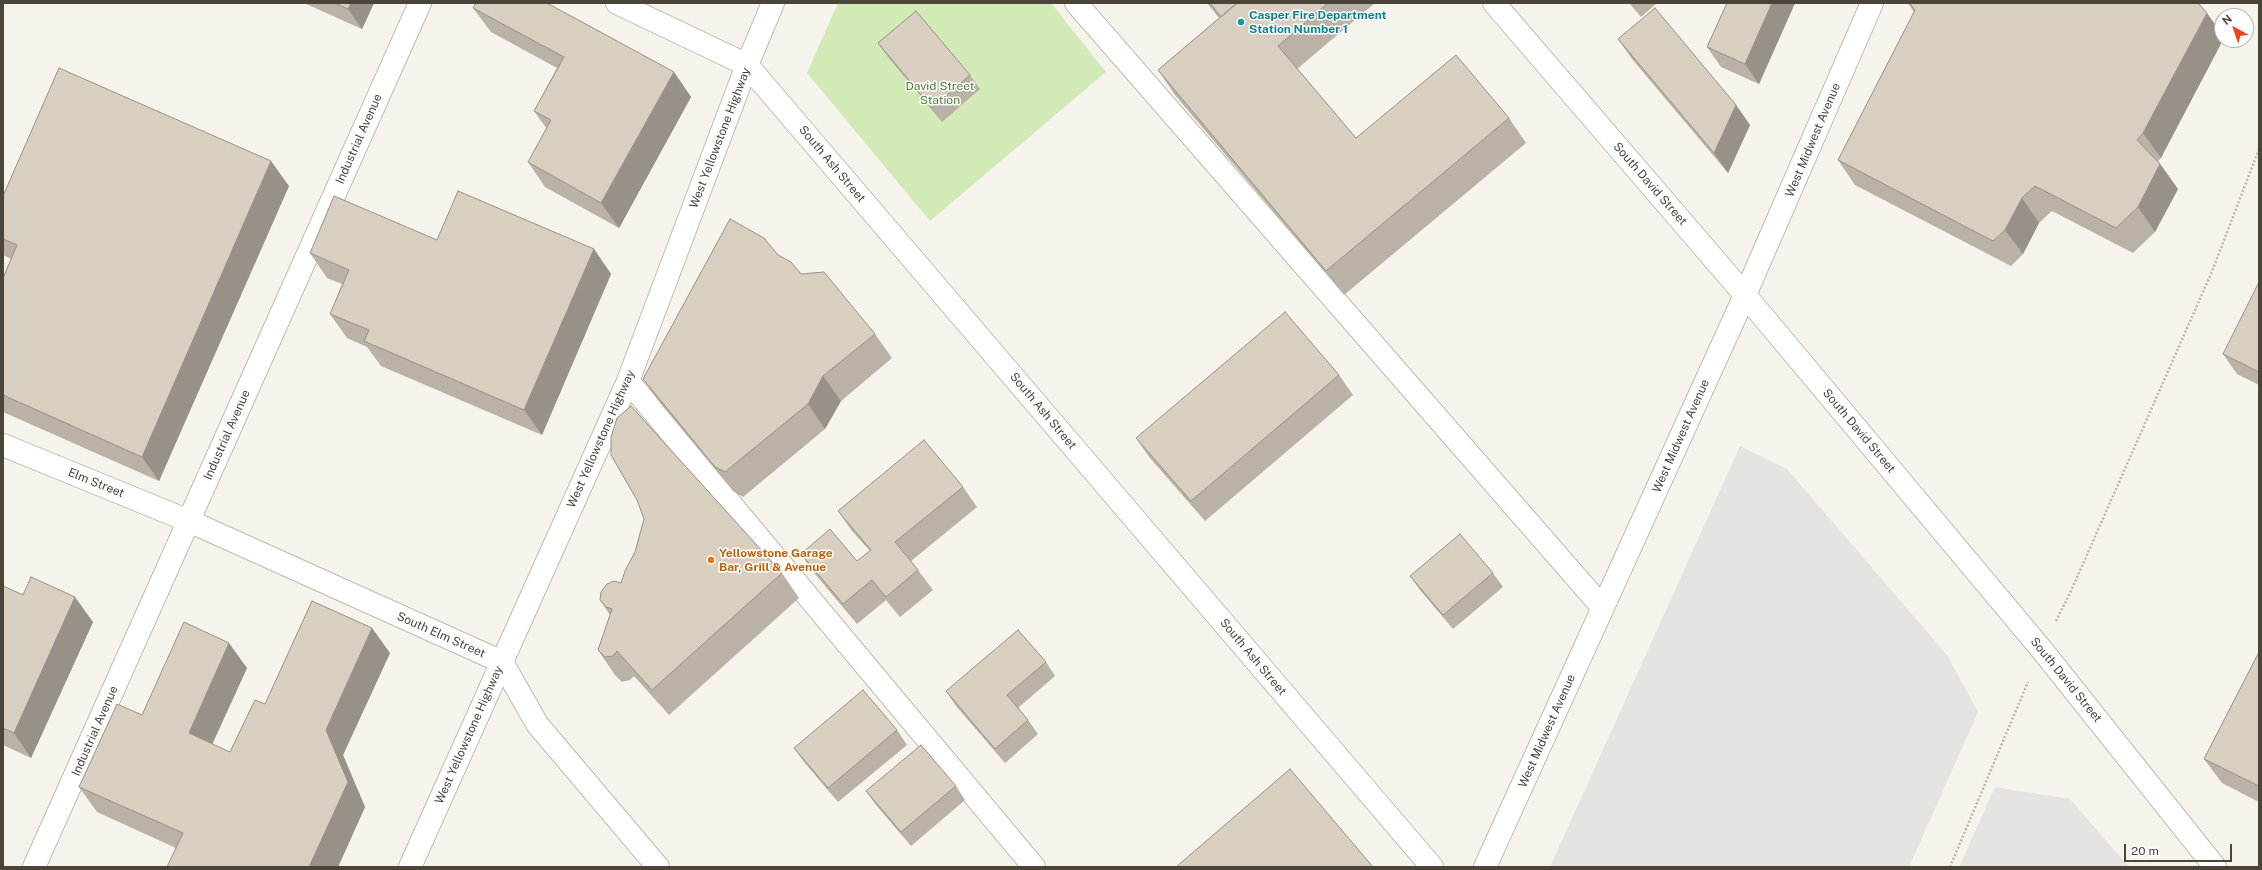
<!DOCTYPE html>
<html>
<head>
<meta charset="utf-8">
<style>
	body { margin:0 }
	#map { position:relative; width:2262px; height:870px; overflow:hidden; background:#f6f3ec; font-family:"Public Sans",sans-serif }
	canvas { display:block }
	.frame { position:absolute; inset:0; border:4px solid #4b4439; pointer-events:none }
	.north { position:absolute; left:2214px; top:8px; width:40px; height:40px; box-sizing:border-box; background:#fff; border:1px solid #b7b4b0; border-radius:50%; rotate:320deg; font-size:11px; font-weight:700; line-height:16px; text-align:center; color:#4b4439 }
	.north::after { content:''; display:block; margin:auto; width:14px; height:18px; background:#fc3f1d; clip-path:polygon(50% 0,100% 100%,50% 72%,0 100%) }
	.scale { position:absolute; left:2124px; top:844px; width:108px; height:18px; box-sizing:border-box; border:2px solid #4b4439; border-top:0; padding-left:5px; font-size:12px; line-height:14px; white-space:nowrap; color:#4b4439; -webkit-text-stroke:3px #fff; paint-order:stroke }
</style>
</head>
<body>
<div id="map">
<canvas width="2262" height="870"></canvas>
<div class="frame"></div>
<div class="north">N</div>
<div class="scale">20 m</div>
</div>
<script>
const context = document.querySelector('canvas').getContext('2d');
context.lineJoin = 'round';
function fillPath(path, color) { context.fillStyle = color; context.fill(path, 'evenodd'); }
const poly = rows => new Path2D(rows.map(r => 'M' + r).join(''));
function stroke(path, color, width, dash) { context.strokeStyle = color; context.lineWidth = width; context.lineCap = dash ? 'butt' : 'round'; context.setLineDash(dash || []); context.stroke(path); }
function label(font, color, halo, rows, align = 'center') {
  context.font = font + ' "Public Sans",sans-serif'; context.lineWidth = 3; context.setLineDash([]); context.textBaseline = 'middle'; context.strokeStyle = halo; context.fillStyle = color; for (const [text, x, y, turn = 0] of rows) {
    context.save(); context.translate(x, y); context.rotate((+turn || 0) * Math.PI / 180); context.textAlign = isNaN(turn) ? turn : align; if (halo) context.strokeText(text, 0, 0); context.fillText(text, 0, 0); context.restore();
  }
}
fillPath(poly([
	[838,3,1051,3,1106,72,930,221,807,73]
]), '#d2eab5');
fillPath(poly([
	[1740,446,1787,469,1947,655,1978,712,1909,867,1550,867],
	[1995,787,2070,799,2129,867,1959,867]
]), '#e5e3e0');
const minor = poly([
	[617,3,747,65,1432,867],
	[1076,3,1603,608],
	[1494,3,1745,295,2042,650,2215,867],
	[628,381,1034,867],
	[3,445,189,521,502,662,537,724,658,867],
	[34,867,420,3],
	[410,867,628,381,747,65,773,3],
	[1485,867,1745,295,1872,3]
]);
stroke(minor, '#c2bbae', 24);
stroke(poly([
	[2056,621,2071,591,2211,274,2259,149],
	[1950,867,2028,682]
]), '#c4b79f', 2.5, [2, 2]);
stroke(minor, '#fff', 22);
fillPath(poly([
	[304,3,374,3,362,29],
	[1207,3,1375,3,1297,69,1356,138,1509,118,1526,143,1344,295,1175,95,1158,70,1219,18],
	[1629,3,1657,3,1641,17],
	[1727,3,1795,3,1759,84,1721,67,1707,47],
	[1908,3,2198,3,2161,158,2158,161,2178,189,2155,232,2133,253,2052,211,2039,223,2023,254,2011,266,1855,185,1838,160,1914,12],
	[473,8,674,72,691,97,619,228,545,187,528,162,547,129,534,111,557,68,491,32],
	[1618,39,1736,105,1750,125,1728,173,1632,59],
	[878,43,970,75,980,89,942,122,888,57],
	[289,186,159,481,3,412,3,278,11,259,5,256,3,254,3,196],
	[437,240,594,249,611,274,542,435,381,366,367,347,347,338,330,314,342,284,327,278,310,253],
	[801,274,875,334,892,358,841,401,825,429,743,497,733,491,660,403,643,379],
	[2259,282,2259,385,2237,374,2223,354],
	[1339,375,1353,395,1205,521,1150,458,1136,438],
	[963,487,977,507,911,561,918,570,933,590,900,617,886,600,857,624,815,574,801,554,857,561,870,551,852,531,838,511],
	[637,500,782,573,799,598,669,715,634,676,630,680,622,682,615,675,598,650,610,615,600,600,621,583,635,552,644,519],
	[1493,573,1503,587,1453,629,1420,590,1410,576],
	[3,586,23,595,93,622,31,758,3,745],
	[2259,652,2259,802,2222,783,2204,759],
	[390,653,343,755,365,807,338,867,167,867,176,848,97,812,79,787,142,715,247,668,212,744,230,752],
	[1046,662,1055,676,1018,708,1028,720,1038,734,1005,763,956,706,946,691],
	[897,730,907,745,838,802,804,762,794,748],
	[956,786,965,800,911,846,876,805,866,791]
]), '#bab2a6');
fillPath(poly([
	[351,3,374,3,362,29,348,9],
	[1772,3,1795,3,1759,84,1745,64],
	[2207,13,2222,34,2222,40,2223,40,2161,158,2143,133],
	[674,72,691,97,619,228,601,203],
	[1736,105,1750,125,1728,173,1714,153],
	[271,161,289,186,159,481,142,457],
	[2160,164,2178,189,2155,232,2138,207],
	[2022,198,2039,223,2023,254,2005,230],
	[594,249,611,274,542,435,524,410],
	[823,376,841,401,825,429,808,404],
	[75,597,93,622,31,758,14,733],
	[372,628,390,653,343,755,365,807,338,867,309,867,326,730],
	[229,643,247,668,206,758,189,733]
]), '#979187');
const building = poly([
	[335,3,351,3,348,9,335,3],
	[476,3,547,3,674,72,601,203,528,162,551,120,534,111,564,57,473,8,476,3],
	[1210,3,1237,3,1221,17,1210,3],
	[1237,3,1328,3,1278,46,1356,138,1456,55,1509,118,1326,271,1158,70,1237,3],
	[1727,3,1772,3,1745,64,1707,47,1727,3],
	[1909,3,2198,3,2207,13,2143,133,2137,140,2160,164,2138,207,2116,228,2035,186,2022,198,2005,230,1993,241,1838,160,1915,10,1909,3],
	[1655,8,1736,105,1714,153,1618,39,1655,8],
	[916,11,970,75,932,108,878,43,916,11],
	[59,68,271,161,142,457,3,395,3,278,17,245,3,239,3,196,59,68],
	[458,191,594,249,524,410,364,341,369,330,330,314,349,270,310,253,334,196,437,240,458,191],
	[730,219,764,238,778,255,791,262,801,274,824,272,875,334,823,376,808,404,725,472,715,467,643,379,730,219],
	[2259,282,2259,372,2223,354,2259,282],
	[1285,312,1339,375,1191,501,1136,438,1285,312],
	[631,406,782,573,652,690,617,651,613,656,605,657,598,650,612,609,606,607,600,600,601,592,607,584,614,581,621,583,625,571,635,552,644,519,637,500,611,455,611,437,617,418,631,406],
	[924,440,963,487,895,542,918,570,886,597,872,580,843,604,801,554,830,529,857,561,871,550,838,511,924,440],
	[1460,534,1493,573,1443,615,1410,576,1460,534],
	[31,577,75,597,14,733,3,728,3,586,23,595,31,577],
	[312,601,372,628,326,730,348,782,309,867,167,867,183,833,79,787,117,704,142,715,184,622,229,643,189,733,230,752,255,700,265,704,312,601],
	[1018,630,1046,662,1007,695,1028,720,995,749,946,691,1018,630],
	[2259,652,2259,786,2204,759,2259,652],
	[863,690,897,730,828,788,794,748,863,690],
	[921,745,956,786,901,832,866,791,921,745],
	[1290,769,1373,867,1176,867,1290,769]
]);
fillPath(building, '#d8cfc1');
stroke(building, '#979187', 1);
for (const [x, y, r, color] of [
	[1241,22,4,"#0f9aa8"],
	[711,560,4,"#e8710a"]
]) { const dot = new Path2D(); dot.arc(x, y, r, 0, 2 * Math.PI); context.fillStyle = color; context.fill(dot); stroke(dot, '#fff', 1.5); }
label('bold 12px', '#0d838f', '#fff', [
	["Casper Fire Department",1249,15],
	["Station Number 1",1249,29]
], 'left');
label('12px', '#4a7f2a', '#fff', [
	["David Street",940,86],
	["Station",940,100]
]);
label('12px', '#4b4439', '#fff', [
	["West Yellowstone Highway",720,138,-69],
	["Industrial Avenue",359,139,-66],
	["West Midwest Avenue",1813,140,-67],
	["South Ash Street",832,164,50],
	["South David Street",1650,184,49],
	["South Ash Street",1043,411,50],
	["South David Street",1859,431,50],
	["Industrial Avenue",227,435,-66],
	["West Midwest Avenue",1681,436,-66],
	["West Yellowstone Highway",601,439,-66],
	["Elm Street",96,483,22],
	["South Elm Street",441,635,24],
	["South Ash Street",1253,657,50],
	["South David Street",2066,680,51],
	["Industrial Avenue",95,731,-66],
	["West Midwest Avenue",1547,731,-66],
	["West Yellowstone Highway",469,735,-66]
]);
label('bold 12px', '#c56008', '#fff', [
	["Yellowstone Garage",719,553],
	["Bar, Grill & Avenue",719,567]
], 'left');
</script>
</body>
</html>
